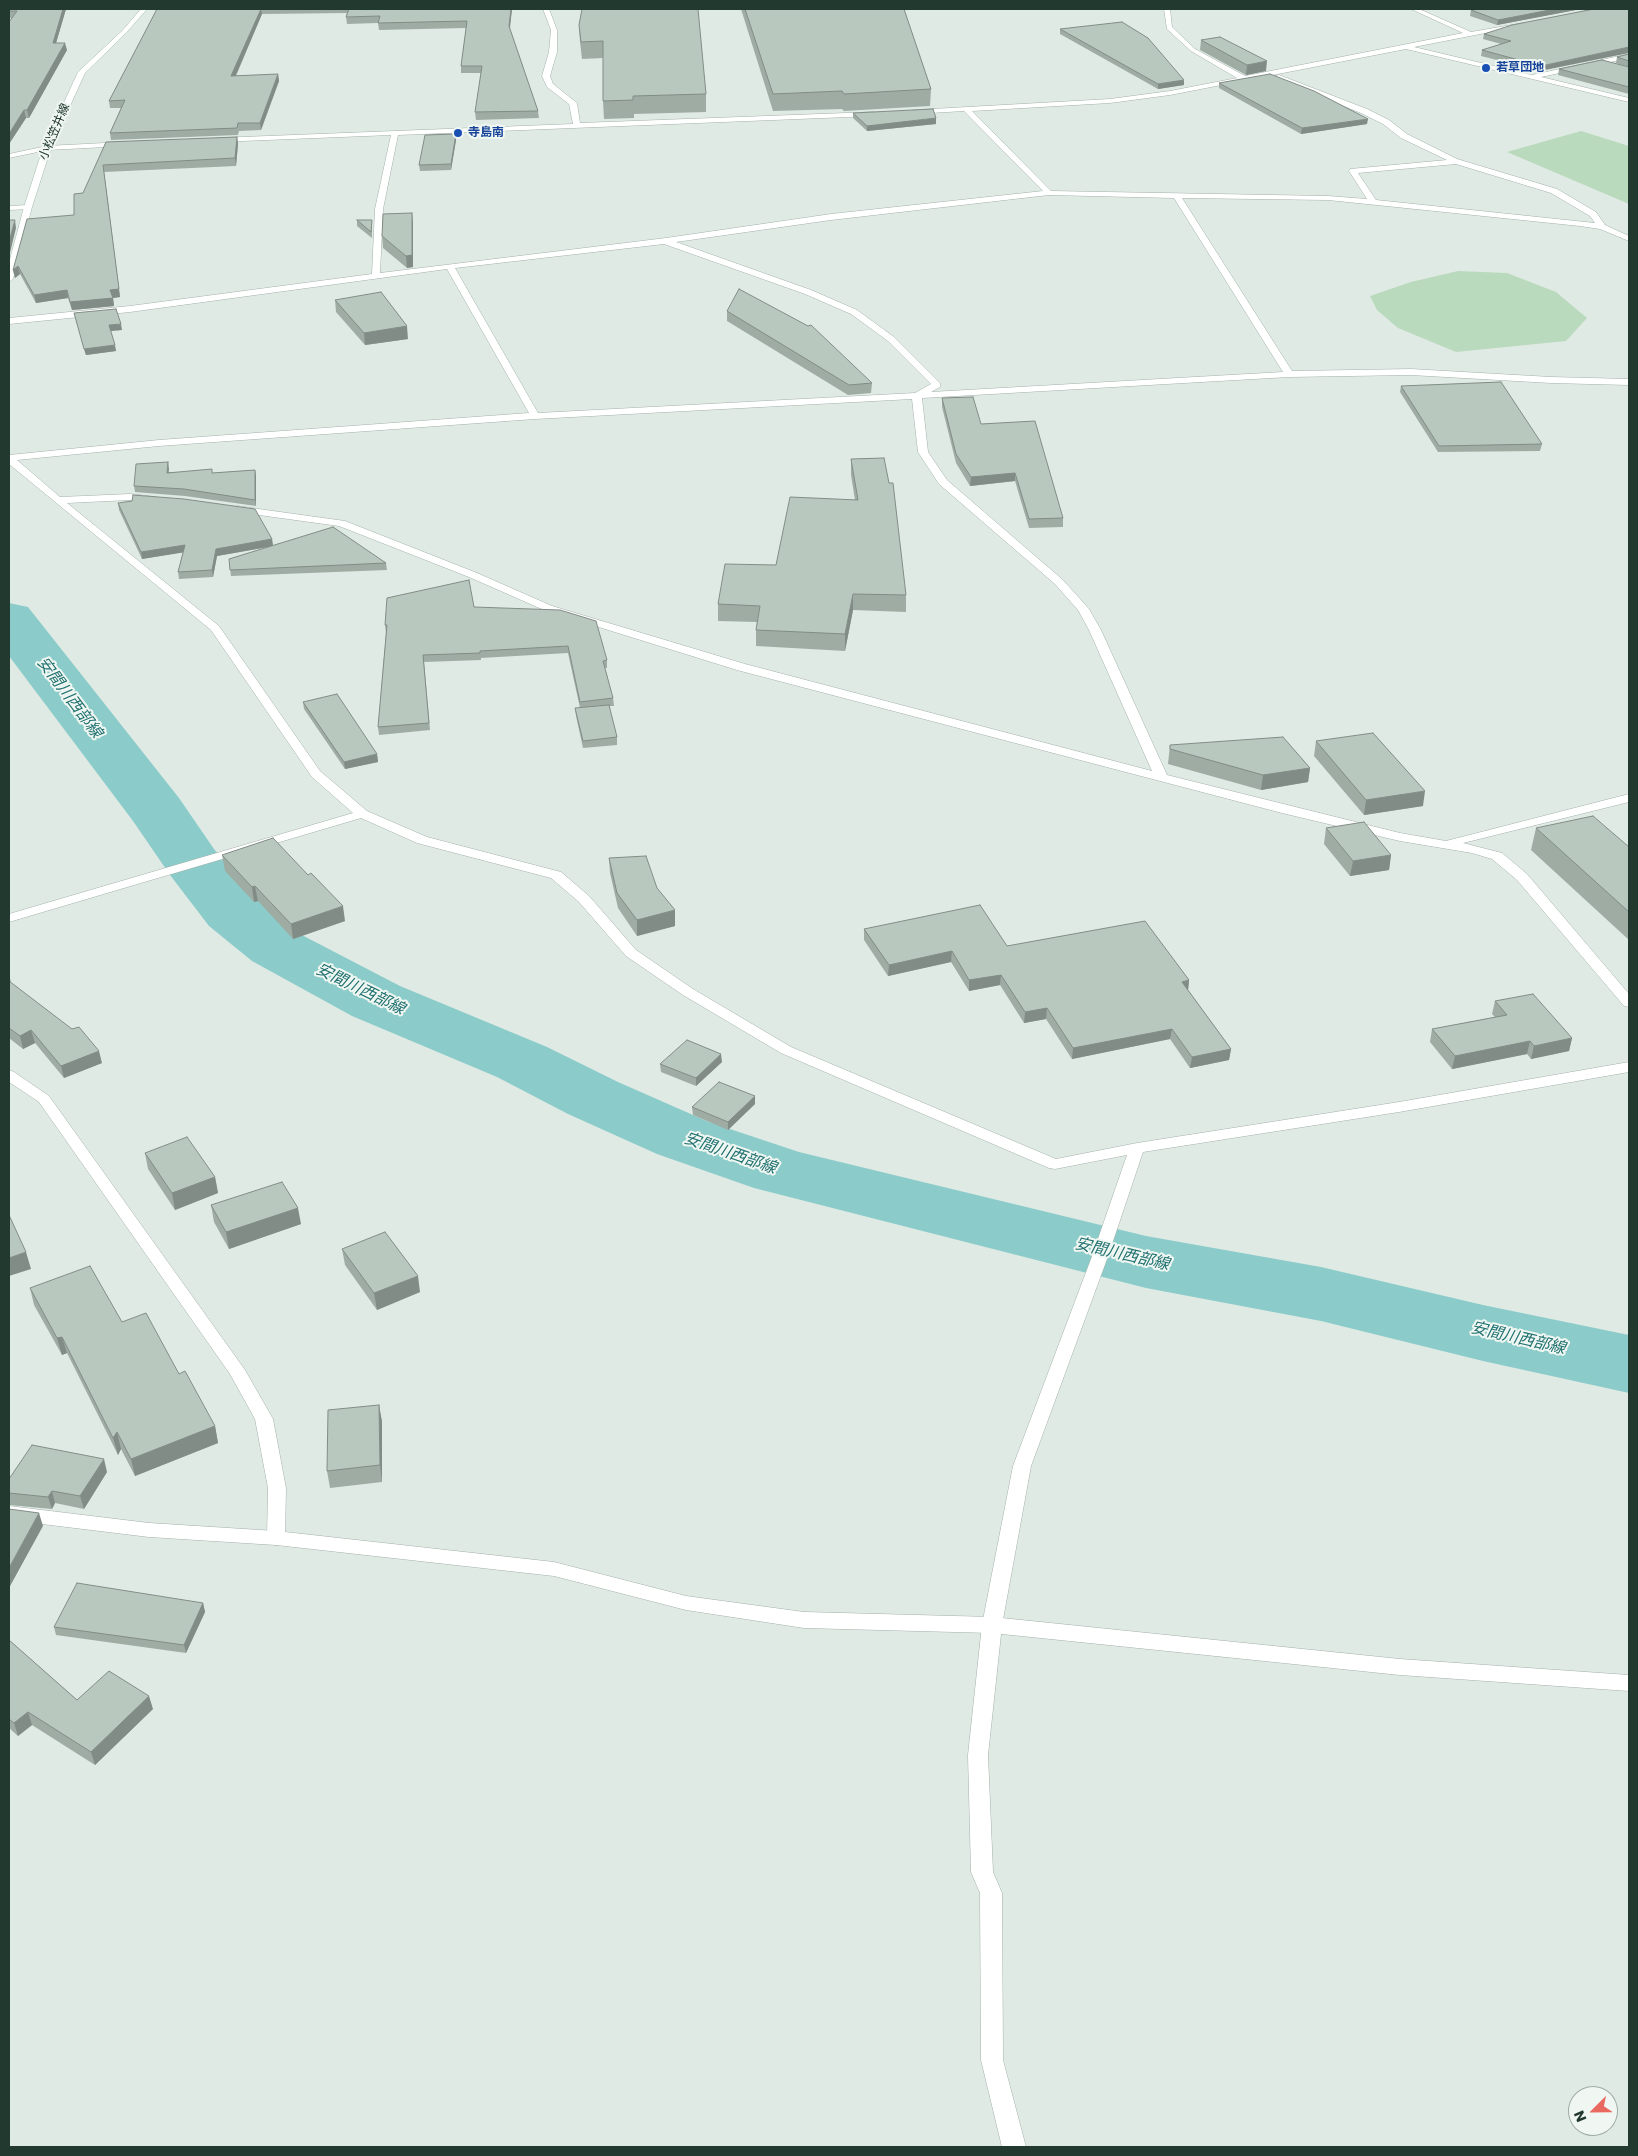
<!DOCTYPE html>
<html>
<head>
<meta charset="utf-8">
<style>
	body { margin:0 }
	#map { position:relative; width:1638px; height:2156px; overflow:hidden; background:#e0eae4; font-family:Poppins,sans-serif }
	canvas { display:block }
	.frame { position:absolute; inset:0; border:10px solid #22392f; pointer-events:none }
	.north { position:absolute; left:1568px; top:2086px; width:50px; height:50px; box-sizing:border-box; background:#f0f7f2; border:1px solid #9eaba4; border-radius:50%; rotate:247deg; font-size:14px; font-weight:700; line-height:20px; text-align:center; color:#22392f }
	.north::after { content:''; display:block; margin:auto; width:18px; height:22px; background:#e9685f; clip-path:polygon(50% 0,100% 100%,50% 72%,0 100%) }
</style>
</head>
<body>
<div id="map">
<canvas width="1638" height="2156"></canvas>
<div class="frame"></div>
<div class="north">N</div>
</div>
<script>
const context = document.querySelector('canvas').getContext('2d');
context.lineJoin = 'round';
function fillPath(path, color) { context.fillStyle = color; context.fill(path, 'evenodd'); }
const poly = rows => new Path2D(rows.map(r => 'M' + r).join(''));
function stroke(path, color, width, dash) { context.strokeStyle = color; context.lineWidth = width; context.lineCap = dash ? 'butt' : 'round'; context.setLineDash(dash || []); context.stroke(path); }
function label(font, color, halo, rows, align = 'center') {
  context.font = font + ' Poppins,"Noto Sans JP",sans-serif'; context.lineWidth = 4; context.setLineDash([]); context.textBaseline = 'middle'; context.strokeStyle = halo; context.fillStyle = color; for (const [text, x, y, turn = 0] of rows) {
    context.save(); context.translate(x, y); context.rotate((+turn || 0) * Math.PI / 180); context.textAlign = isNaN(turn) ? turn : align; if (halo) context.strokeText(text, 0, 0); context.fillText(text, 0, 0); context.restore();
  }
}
fillPath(poly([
	[1581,131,1629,146,1629,204,1507,152],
	[1458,271,1507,273,1556,292,1587,318,1566,341,1456,352,1398,328,1377,310,1370,296,1411,282]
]), '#badabd');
fillPath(poly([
	[9,603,28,607,179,798,214,849,255,898,298,933,400,986,547,1047,618,1082,709,1122,799,1152,1146,1236,1321,1267,1483,1305,1629,1335,1629,1393,1483,1361,1321,1321,1146,1288,754,1188,657,1154,568,1114,497,1077,352,1016,252,961,209,926,170,875,133,821,9,656,9,603]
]), '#8bccca');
const minor = poly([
	[543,9,549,9,557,30,557,52,550,76,553,84,577,103,580,123,873,112,877,114,873,116,398,135,383,209,380,273,666,238,831,214,1043,191,964,111,914,114,910,112,914,110,1110,99,1170,91,1237,78,1191,51,1167,29,1164,9,1170,9,1172,27,1195,49,1245,76,1463,33,1411,9,1419,9,1471,32,1523,23,1523,25,1521,26,1414,47,1532,75,1629,54,1629,58,1541,77,1629,98,1629,102,1406,49,1170,95,1110,103,972,111,1051,191,1328,196,1367,199,1349,171,1350,169,1447,160,1401,138,1383,124,1361,113,1272,77,1279,75,1367,109,1389,120,1407,134,1457,159,1557,189,1596,212,1605,225,1629,236,1629,241,1600,229,1580,226,1328,200,1182,198,1292,371,1411,369,1551,377,1629,379,1629,385,1551,383,1411,375,1289,377,922,398,928,452,947,480,1063,580,1089,609,1101,630,1167,775,1400,833,1446,841,1629,794,1629,802,1463,843,1502,853,1527,874,1629,994,1629,1007,1624,1006,1517,880,1492,859,1472,853,1400,841,1282,813,737,670,544,610,469,577,339,526,237,512,232,509,237,506,345,521,477,573,552,606,745,664,1152,771,1089,630,1078,610,1055,584,939,484,918,452,912,399,535,419,159,446,17,460,60,497,130,494,156,497,157,499,156,501,152,502,130,500,67,503,219,626,320,771,367,811,427,837,561,872,589,896,636,950,693,989,791,1047,1056,1159,1137,1143,1399,1102,1629,1062,1629,1072,1399,1112,1143,1152,1107,1259,1031,1466,1002,1625,988,1755,993,1872,1002,1893,1003,2060,1026,2147,1002,2147,981,2060,980,1893,971,1872,968,1755,982,1625,1013,1466,1091,1259,1127,1155,1055,1169,1049,1168,781,1053,683,995,626,956,579,902,551,878,417,843,361,818,9,922,9,914,353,813,312,777,211,630,9,464,9,455,159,440,529,413,447,269,130,312,9,324,9,318,130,306,372,274,375,209,391,135,217,142,213,140,217,138,573,124,569,104,547,87,542,76,549,52,551,30,543,9],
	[1456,164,1551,193,1590,216,1595,223,1376,200,1358,173,1456,164],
	[1049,195,1174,198,1283,372,931,392,940,387,940,383,894,337,857,310,811,290,676,242,831,220,1049,195],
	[664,244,805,294,851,314,888,341,931,384,915,393,538,413,455,268,664,244],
	[124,142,127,142,127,146,47,150,9,158,9,154,47,146,124,142],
	[28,205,31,205,31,209,9,210,9,206,28,205],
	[9,1070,14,1072,49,1096,245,1370,273,1419,286,1488,285,1538,283,1543,276,1545,269,1543,267,1538,268,1488,255,1419,230,1374,39,1102,9,1082,9,1070]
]);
const tertiary = poly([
	[9,1506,149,1523,276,1531,554,1562,686,1596,804,1612,992,1617,1400,1659,1629,1675,1629,1691,1400,1675,992,1633,804,1628,686,1610,554,1576,276,1545,149,1537,9,1520,9,1506]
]);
const secondary = poly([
	[141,9,147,9,126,33,85,73,51,148,32,207,13,279,9,282,9,263,24,207,43,148,78,72,122,31,141,9]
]);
stroke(minor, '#a3b1aa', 1);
stroke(tertiary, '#a3b1aa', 1);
stroke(secondary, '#a2b8ad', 1);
fillPath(minor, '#fff');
fillPath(tertiary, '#fff');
fillPath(secondary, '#fff');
fillPath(poly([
	[9,9,66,9,56,43,67,50,29,118,26,118,9,144,12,18,9,18],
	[157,9,512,9,510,29,538,111,539,118,476,120,475,112,481,73,461,73,461,66,466,28,379,30,378,23,347,24,346,17,347,13,262,14,236,76,278,74,279,81,261,130,239,131,238,135,111,140,110,133,121,108,110,108,109,101],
	[741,9,904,9,931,89,930,106,844,111,842,109,773,111],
	[1581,9,1497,25,1470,16,1471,10],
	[1594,9,1540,71,1481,56,1482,50,1501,44,1483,39,1484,34],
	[579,25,706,94,706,112,634,114,634,118,604,119,603,101,603,58,582,59,580,42],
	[1060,29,1184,85,1158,89,1060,34],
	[1201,40,1266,71,1246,75,1200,50],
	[1629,54,1629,67,1616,63,1617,57],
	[1629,67,1629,94,1558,75,1559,69],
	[1219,83,1367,124,1301,134,1219,88],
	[853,113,936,124,867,131,853,118],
	[456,134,456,140,451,170,420,171,419,165],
	[237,137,238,144,236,166,104,172,120,297,113,298,114,306,72,310,68,298,36,303,20,274,15,278,13,270,74,215,83,193,106,142],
	[412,213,413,224,413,267,407,268,383,248,382,236],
	[357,220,372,220,372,238,357,226],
	[335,300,408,339,365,345,336,312],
	[727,311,872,383,871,393,848,395,727,321],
	[74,313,122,330,110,331,116,351,86,355],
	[1401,386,1542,444,1540,451,1438,452,1400,392],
	[942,398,1063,518,1063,527,1029,528,1015,481,970,486,956,463,942,407],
	[851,459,906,595,906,612,853,610,845,651,756,646,756,630,757,622,718,621,718,604,776,565,855,500,851,475],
	[168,462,168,472,212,473,255,470,256,477,256,506,185,496,135,492,134,486],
	[118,503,272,539,273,546,386,563,387,570,231,576,229,559,269,547,217,556,213,577,179,579,178,572,183,552,142,559,119,510],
	[474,607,607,660,607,668,605,668,613,698,614,706,609,706,617,737,617,745,583,748,576,716,575,708,580,708,568,653,481,658,481,660,424,662,430,730,379,735,378,727,386,633,385,625],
	[303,702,377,754,378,762,345,769,304,709],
	[1316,741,1423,806,1364,815,1314,756],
	[1170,745,1310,768,1308,782,1261,790,1168,764],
	[1326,828,1391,855,1389,870,1350,876,1324,844],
	[1536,828,1629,847,1629,940,1531,850],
	[222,855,345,921,293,939,258,901,254,902,225,871],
	[609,858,657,888,675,926,637,936,618,908,610,873],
	[864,929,1007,946,1189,980,1188,990,1231,1049,1229,1060,1190,1068,1170,1039,1072,1059,1046,1019,1024,1023,1000,985,969,991,951,962,888,976,864,940],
	[9,974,11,982,10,982,102,1063,64,1078,35,1043,23,1049,9,1038],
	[1495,1001,1572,1038,1569,1051,1531,1059,1527,1054,1452,1069,1430,1042,1432,1029,1495,1017,1492,1014],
	[722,1062,696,1086,661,1072,660,1064],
	[755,1104,728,1130,693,1115,692,1107],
	[145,1153,215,1177,218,1193,175,1210,148,1169],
	[211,1205,301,1224,229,1249,214,1222],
	[342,1249,420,1292,377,1310,345,1265],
	[30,1288,122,1322,179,1374,215,1426,218,1443,135,1476,121,1449,118,1455,67,1353,62,1355,34,1305],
	[379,1405,382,1422,382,1482,330,1488,327,1471],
	[107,1472,84,1509,55,1503,52,1509,9,1505,9,1479],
	[203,1603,205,1612,186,1653,56,1635,54,1627],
	[9,1640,77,1700,153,1709,95,1765,32,1725,18,1736,9,1728]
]), '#9faca4');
fillPath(poly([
	[63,9,66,9,54,50,53,43],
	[261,9,262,14,232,84,231,76],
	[511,9,512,9,509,33,509,26],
	[1555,9,1581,9,1497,25,1498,20],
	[65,43,67,50,29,118,27,110],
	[1629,47,1629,53,1540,71,1541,66],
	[1267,61,1266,71,1246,75,1247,65],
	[278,74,279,81,261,130,260,123],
	[1184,80,1184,85,1158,89,1158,84],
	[24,110,26,118,9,144,9,134],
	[936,118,936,124,867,131,867,126],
	[1368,119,1367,124,1301,134,1302,128],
	[456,134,456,140,451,170,451,164],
	[237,137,238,144,236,166,235,158],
	[104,172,120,297,113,298,114,306,72,310,70,302,110,290],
	[412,213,413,224,413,267,407,268,406,256],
	[15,220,16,228,9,257,9,242],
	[18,266,20,274,15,278,13,270],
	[9,275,10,283,9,285],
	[67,290,68,298,36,303,34,295],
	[121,324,122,330,110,331,109,325],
	[407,326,408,339,365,345,364,333],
	[115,345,116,351,86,355,84,349],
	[168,462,169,469,168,479,167,473],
	[255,470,256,477,256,506,255,500],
	[1015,473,1015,481,970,486,971,477],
	[272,539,273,546,217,556,213,577,212,570,216,549],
	[185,545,186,552,142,559,141,552],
	[853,594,853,610,845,651,845,634],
	[377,754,378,762,345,769,344,762],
	[1310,768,1308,782,1261,790,1263,775],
	[1425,791,1423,806,1364,815,1366,800],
	[1391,855,1389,870,1350,876,1353,861],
	[255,886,258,901,254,902,252,887],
	[343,906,345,921,293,939,291,924],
	[675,910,675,926,637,936,637,920],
	[952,951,951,962,888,976,889,965],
	[1001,975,1000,985,969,991,969,980],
	[1189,980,1188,991,1182,982],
	[1047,1008,1046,1019,1024,1023,1025,1012],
	[1172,1029,1170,1039,1072,1059,1073,1048],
	[31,1030,35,1043,23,1049,20,1036],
	[1572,1038,1569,1051,1531,1059,1534,1046],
	[1530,1041,1527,1054,1452,1069,1455,1056],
	[1231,1049,1229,1060,1190,1068,1192,1057],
	[99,1051,102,1063,64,1078,61,1066],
	[721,1054,722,1062,696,1086,696,1078],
	[755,1096,755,1104,728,1130,728,1122],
	[215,1177,218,1193,175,1210,172,1193],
	[298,1208,301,1224,229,1249,226,1232],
	[26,1252,31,1269,9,1276,9,1258],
	[418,1276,420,1292,377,1310,374,1293],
	[62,1337,67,1353,62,1355,57,1338],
	[379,1405,382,1422,382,1482,380,1465],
	[215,1426,218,1443,135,1476,131,1459],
	[117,1432,121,1449,118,1455,113,1438],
	[104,1459,107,1472,84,1509,80,1496],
	[52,1491,55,1503,52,1509,48,1497],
	[39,1513,43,1526,9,1588,9,1568],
	[203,1603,205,1612,186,1653,184,1645],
	[149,1696,153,1709,95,1765,91,1752],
	[28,1712,32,1725,18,1736,14,1723]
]), '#828c86');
const building = poly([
	[9,9,63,9,53,43,65,43,27,110,24,110,9,134,9,22,17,11,9,11,9,9],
	[157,9,261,9,231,76,278,74,260,123,238,123,237,128,110,133,125,100,109,101,157,9],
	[349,9,511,9,509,26,538,111,475,112,482,66,461,66,467,21,378,23,380,16,346,17,349,9],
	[582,9,698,9,706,94,633,96,633,100,603,101,603,41,581,42,579,25,582,9],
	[745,9,904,9,931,89,844,94,842,91,773,94,745,9],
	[1481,9,1555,9,1498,20,1471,10,1481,9],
	[1594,9,1629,9,1629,47,1541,66,1482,50,1511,41,1484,34,1512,25,1594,9],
	[1122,22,1148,38,1184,80,1158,84,1060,29,1122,22],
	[1220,37,1267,61,1247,65,1201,40,1220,37],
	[1629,54,1629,61,1617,57,1629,54],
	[1602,60,1629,67,1629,87,1559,69,1602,60],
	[1270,74,1314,91,1368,119,1302,128,1219,83,1270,74],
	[933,109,936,118,867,126,853,113,933,109],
	[456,134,451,164,419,165,425,135,456,134],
	[237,137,235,158,103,165,119,289,110,290,113,298,70,302,67,290,34,295,18,266,13,270,27,219,74,215,74,194,83,193,106,142,237,137],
	[412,213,412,255,406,256,382,236,383,214,412,213],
	[9,220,15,220,9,242,9,220],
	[357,220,372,220,371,232,357,220],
	[739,289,808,326,811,325,872,383,849,385,727,311,739,289],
	[381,292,407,326,364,333,335,300,381,292],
	[116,309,121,324,109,325,115,345,84,349,74,313,116,309],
	[1501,382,1542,444,1439,446,1401,386,1501,382],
	[973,397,981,424,1035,421,1063,518,1029,519,1015,473,971,477,956,454,942,398,973,397],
	[884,458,889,483,893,483,906,595,853,594,845,634,756,630,760,606,718,604,725,564,776,565,790,497,858,500,851,459,884,458],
	[168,462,167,473,212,469,212,473,255,470,255,500,184,489,134,486,136,464,168,462],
	[133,495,184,499,255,509,272,539,216,549,212,570,178,572,185,545,141,552,118,503,132,501,133,495],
	[333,527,386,563,230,570,229,559,333,527],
	[469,580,474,607,560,610,596,621,607,660,603,661,613,698,580,702,568,646,480,651,480,653,423,655,429,723,378,727,387,625,385,625,387,598,469,580],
	[337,694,377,754,344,762,303,702,337,694],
	[609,705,617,737,583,741,575,708,609,705],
	[1373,733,1425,791,1366,800,1316,741,1373,733],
	[1283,737,1310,768,1263,775,1170,749,1170,745,1283,737],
	[1593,816,1629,847,1629,912,1536,828,1593,816],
	[1364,822,1391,855,1353,861,1326,828,1364,822],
	[273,838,308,875,311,873,343,906,291,924,255,886,252,887,222,855,273,838],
	[646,856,657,888,675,910,637,920,617,893,609,858,646,856],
	[980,905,1007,946,1145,921,1189,980,1182,982,1231,1049,1192,1057,1172,1029,1073,1048,1047,1008,1025,1012,1001,975,969,980,952,951,889,965,864,929,980,905],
	[9,981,72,1029,79,1027,99,1051,61,1066,31,1030,20,1036,9,1028,9,981],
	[1533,994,1572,1038,1534,1046,1530,1041,1455,1056,1432,1029,1507,1015,1495,1001,1533,994],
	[687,1040,721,1054,696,1078,660,1064,687,1040],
	[719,1082,755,1096,728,1122,692,1107,719,1082],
	[187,1137,215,1177,172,1193,145,1153,187,1137],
	[282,1182,298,1208,226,1232,211,1205,282,1182],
	[9,1215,26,1252,9,1258,9,1215],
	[385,1232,418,1276,374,1293,342,1249,385,1232],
	[90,1266,122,1322,146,1313,179,1374,185,1371,215,1426,131,1459,117,1432,113,1438,62,1337,57,1338,30,1288,90,1266],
	[379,1405,380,1465,327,1471,328,1410,379,1405],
	[32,1445,104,1459,80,1496,52,1491,48,1497,9,1493,9,1479,32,1445],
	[9,1509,39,1513,9,1568,9,1509],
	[77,1583,203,1603,184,1645,54,1627,77,1583],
	[9,1640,77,1700,109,1671,149,1696,91,1752,28,1712,14,1723,9,1719,9,1640]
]);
fillPath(building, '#b9c8bf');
stroke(building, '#828c86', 1);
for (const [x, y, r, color] of [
	[1486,68,5,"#1a4fb4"],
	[458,133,5,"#1a4fb4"]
]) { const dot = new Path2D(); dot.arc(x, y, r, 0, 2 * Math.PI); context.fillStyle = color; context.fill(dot); stroke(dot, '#f0f7f2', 2); }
label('bold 12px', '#164399', '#f0f7f2', [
	["若草団地",1496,68],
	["寺島南",468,133]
], 'left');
label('12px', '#22392f', '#f0f7f2', [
	["小松笠井線",55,132,-67]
]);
label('italic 16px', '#207170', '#f0f7f2', [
	["安間川西部線",69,698,53],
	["安間川西部線",360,990,26],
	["安間川西部線",730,1154,19],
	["安間川西部線",1122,1255,13],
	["安間川西部線",1518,1339,13]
]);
</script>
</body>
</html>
